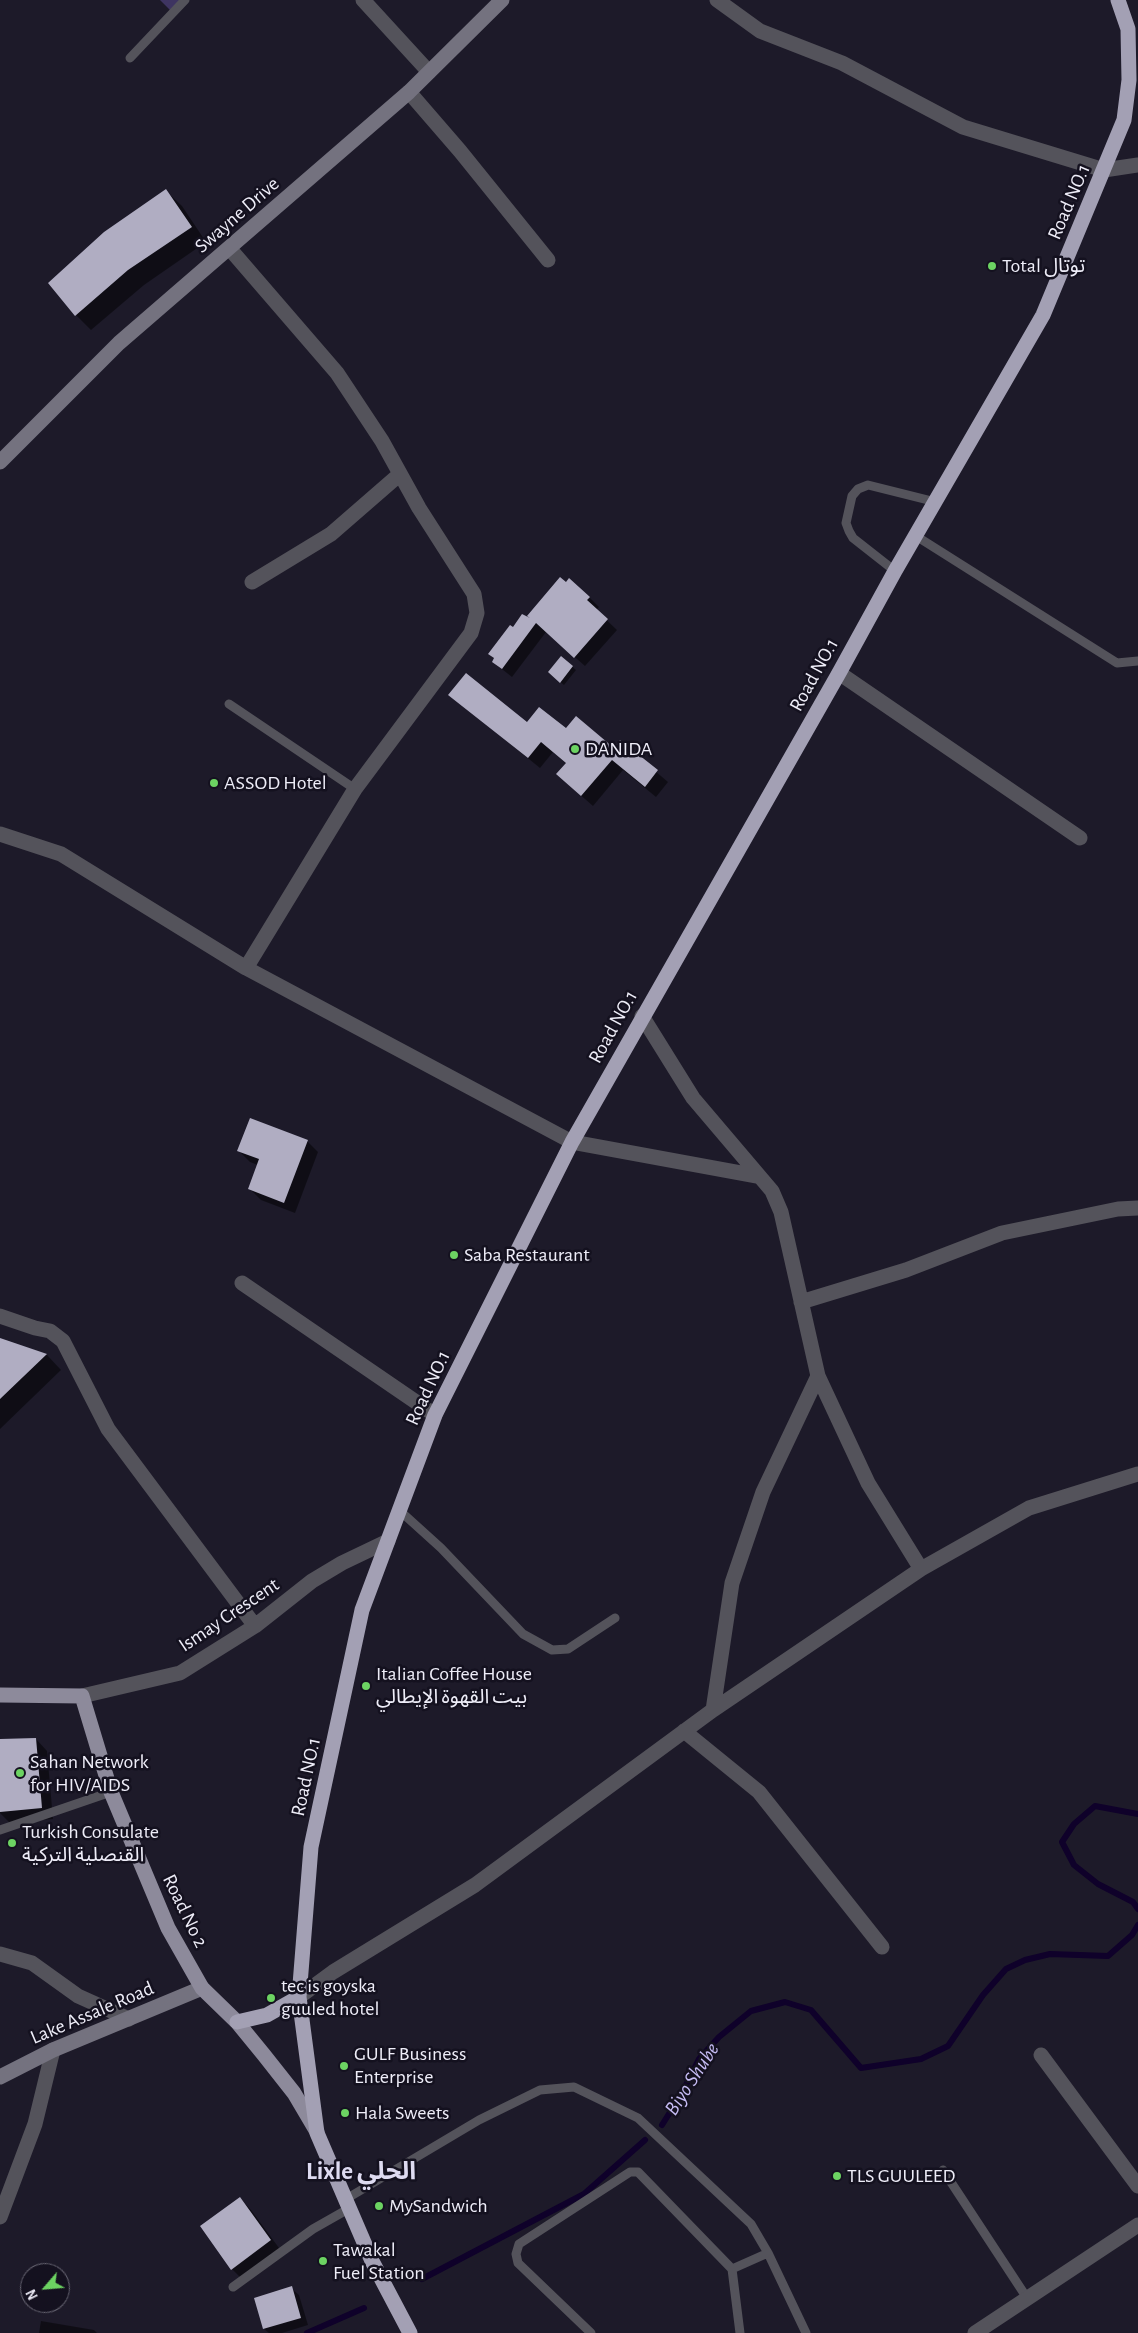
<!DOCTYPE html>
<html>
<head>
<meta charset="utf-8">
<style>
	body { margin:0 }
	#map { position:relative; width:1138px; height:2333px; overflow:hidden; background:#1d1a29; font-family:"Alegreya Sans",sans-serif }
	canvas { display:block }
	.north { position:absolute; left:20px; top:2263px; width:50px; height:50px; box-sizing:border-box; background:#14111f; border:1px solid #6b6976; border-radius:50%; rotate:243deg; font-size:14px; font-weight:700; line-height:20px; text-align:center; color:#eeedf8 }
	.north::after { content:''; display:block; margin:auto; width:18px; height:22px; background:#6cd362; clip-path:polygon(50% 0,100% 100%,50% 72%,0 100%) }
</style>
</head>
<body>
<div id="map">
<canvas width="1138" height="2333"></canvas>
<div class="north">N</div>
</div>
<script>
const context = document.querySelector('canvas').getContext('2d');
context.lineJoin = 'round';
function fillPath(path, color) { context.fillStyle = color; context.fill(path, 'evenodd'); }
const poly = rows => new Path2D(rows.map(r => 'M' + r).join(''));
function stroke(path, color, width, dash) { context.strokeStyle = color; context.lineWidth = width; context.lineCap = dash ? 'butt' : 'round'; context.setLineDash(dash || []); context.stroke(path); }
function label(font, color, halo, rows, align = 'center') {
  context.font = font + ' "Alegreya Sans","Noto Sans Arabic",sans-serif'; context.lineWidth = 5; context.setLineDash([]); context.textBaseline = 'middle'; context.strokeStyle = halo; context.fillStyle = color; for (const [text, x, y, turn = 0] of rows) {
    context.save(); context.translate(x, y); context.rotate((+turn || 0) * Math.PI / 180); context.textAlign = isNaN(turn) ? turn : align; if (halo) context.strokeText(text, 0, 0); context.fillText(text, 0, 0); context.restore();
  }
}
fillPath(poly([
	[160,0,187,0,174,14]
]), '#3e3461');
fillPath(poly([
	[166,191,182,206,206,242,144,285,91,330,76,315],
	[589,597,599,607,596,610,617,630,585,666,546,632,512,677,493,662,495,659,489,654,514,629],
	[561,657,576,670,564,685,553,676],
	[450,695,527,724,566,730,614,750,621,742,668,782,656,797,623,770,593,806,569,785,567,764,553,752,540,768],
	[307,1141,318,1152,295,1213,261,1200,249,1188,258,1165,250,1162,239,1151],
	[0,1339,47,1355,61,1370,0,1429],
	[36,1739,47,1751,53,1819,10,1823,0,1813,0,1741],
	[240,2198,251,2210,282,2252,243,2280,232,2269],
	[291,2288,299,2295,308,2325,282,2333,269,2333,264,2329],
	[41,2321,94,2330,97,2333,39,2333]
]), '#0007');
stroke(poly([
	[1138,1814,1095,1806,1074,1824,1062,1842,1074,1865,1098,1884,1133,1902,1138,1909],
	[662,2125,682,2093,699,2059,719,2037,751,2011,785,2002,811,2010,861,2068,921,2059,948,2046,983,1995,1006,1969,1025,1960,1050,1954,1108,1956,1132,1935,1138,1925],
	[422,2279,584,2194,645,2140],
	[307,2333,364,2308]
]), '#0f012a', 6);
fillPath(poly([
	[166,189,192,227,128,270,75,316,48,283,104,232],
	[560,577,566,582,569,578,590,597,587,600,608,619,574,658,536,623,502,669,492,662,494,658,488,654,510,625,513,627,522,614,530,618,527,616],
	[561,656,573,666,560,683,548,672],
	[466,673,527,722,539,707,566,728,576,716,614,748,620,740,658,770,645,787,612,760,581,796,556,774,566,763,541,742,528,758,448,695],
	[250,1118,308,1140,284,1203,248,1189,259,1159,237,1151],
	[0,1338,47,1354,0,1399],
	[36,1738,42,1808,0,1812,0,1739],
	[240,2197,271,2240,231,2270,200,2226],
	[292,2286,301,2318,263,2329,254,2298]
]), '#b0adc2');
stroke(poly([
	[130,58,185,0],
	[916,536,1117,663,1138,661],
	[895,571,853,538,849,531,846,523,852,496,858,489,868,485,936,502],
	[229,704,355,789],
	[399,1510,441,1548,523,1634,552,1650,568,1649,615,1618],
	[0,1830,111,1792],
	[943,2170,1027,2298],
	[346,2199,479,2120,540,2090,574,2087,638,2118,751,2224,768,2253,806,2333],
	[732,2269,768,2253],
	[233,2287,313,2229,350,2208],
	[591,2333,518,2263,516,2254,519,2244,630,2172,638,2172,732,2269,740,2333]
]), '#54535b', 9);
stroke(poly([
	[363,0,429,72],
	[717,0,760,31,842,63,963,127,1104,170,1138,165],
	[409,92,460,151,548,260],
	[230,249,337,373,382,441,419,508,474,594,477,613,471,633,355,789,246,968],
	[252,582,331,534,400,474],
	[839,673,1080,838],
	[0,834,61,854,246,968,572,1142,757,1176],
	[642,1016,693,1098,772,1191,781,1212,818,1376,868,1483,921,1569],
	[242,1283,435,1415],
	[801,1302,906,1270,1002,1233,1118,1209,1138,1208],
	[0,1316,35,1328,50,1331,63,1341,108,1429,255,1626],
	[82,1696,180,1673,255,1626,312,1581,342,1563,388,1541],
	[713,1710,732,1583,763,1492,818,1376],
	[684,1731,759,1792,882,1947],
	[0,1954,32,1963,78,1996,129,2019],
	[299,1997,333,1972,475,1885,713,1710,921,1569,1029,1508,1138,1474],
	[1041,2055,1138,2186],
	[0,2217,35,2124,53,2050],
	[975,2333,1138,2225]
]), '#54535b', 15);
stroke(poly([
	[0,462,119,343,409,92,502,0],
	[0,2077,53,2050,202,1988]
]), '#74727f', 15);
stroke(poly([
	[0,1695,82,1696,111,1792,168,1928,202,1988,237,2022,264,2055,294,2093,317,2132]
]), '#8d8a9b', 15);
stroke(poly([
	[237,2022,267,2015,299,1997],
	[410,2333,372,2261,317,2133,299,1997,311,1847,362,1610,435,1415,572,1142,839,673,895,571,1043,315,1124,120,1129,80,1128,29,1118,0]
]), '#a3a0b4', 15);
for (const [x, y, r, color] of [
	[992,266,5,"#6cd362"],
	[575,749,5,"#6cd362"],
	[214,783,5,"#6cd362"],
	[454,1255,5,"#6cd362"],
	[366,1686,5,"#6cd362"],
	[20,1773,5,"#6cd362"],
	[12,1843,5,"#6cd362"],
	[271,1998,5,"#6cd362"],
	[344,2066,5,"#6cd362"],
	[345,2113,5,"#6cd362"],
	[837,2176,5,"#6cd362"],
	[379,2206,5,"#6cd362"],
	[323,2261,5,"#6cd362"]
]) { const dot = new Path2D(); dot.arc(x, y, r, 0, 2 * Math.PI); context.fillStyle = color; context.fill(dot); stroke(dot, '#14111f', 2); }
label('20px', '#eeedf8', '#14111f', [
	["Road NO.1",1069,202,-67],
	["Swayne Drive",237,215,-41],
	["Road NO.1",814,675,-61],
	["Road NO.1",613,1027,-61],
	["Road NO.1",428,1388,-65],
	["Ismay Crescent",229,1615,-34],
	["Road NO.1",306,1777,-78],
	["Road No 2",185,1911,64],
	["Lake Assale Road",92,2013,-23]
]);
label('20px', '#eeedf8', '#14111f', [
	["Total توتال",1002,266],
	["DANIDA",585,749],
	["ASSOD Hotel",224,783],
	["Saba Restaurant",464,1255],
	["Italian Coffee House",376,1674],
	["بيت القهوة الإيطالي",376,1697],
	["Sahan Network",30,1762],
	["for HIV/AIDS",30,1785],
	["Turkish Consulate",22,1832],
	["القنصلية التركية",22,1855],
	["tec is goyska",281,1986],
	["guuled hotel",281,2009],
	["GULF Business",354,2054],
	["Enterprise",354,2077],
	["Hala Sweets",355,2113],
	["TLS GUULEED",847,2176],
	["MySandwich",389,2206],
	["Tawakal",333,2250],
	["Fuel Station",333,2273]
], 'left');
label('italic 21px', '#c5bbf3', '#14111f', [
	["Biyo Shube",692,2079,-57]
]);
label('bold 25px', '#dedbf1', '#14111f', [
	["Lixle الحلي",361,2171]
]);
</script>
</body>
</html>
